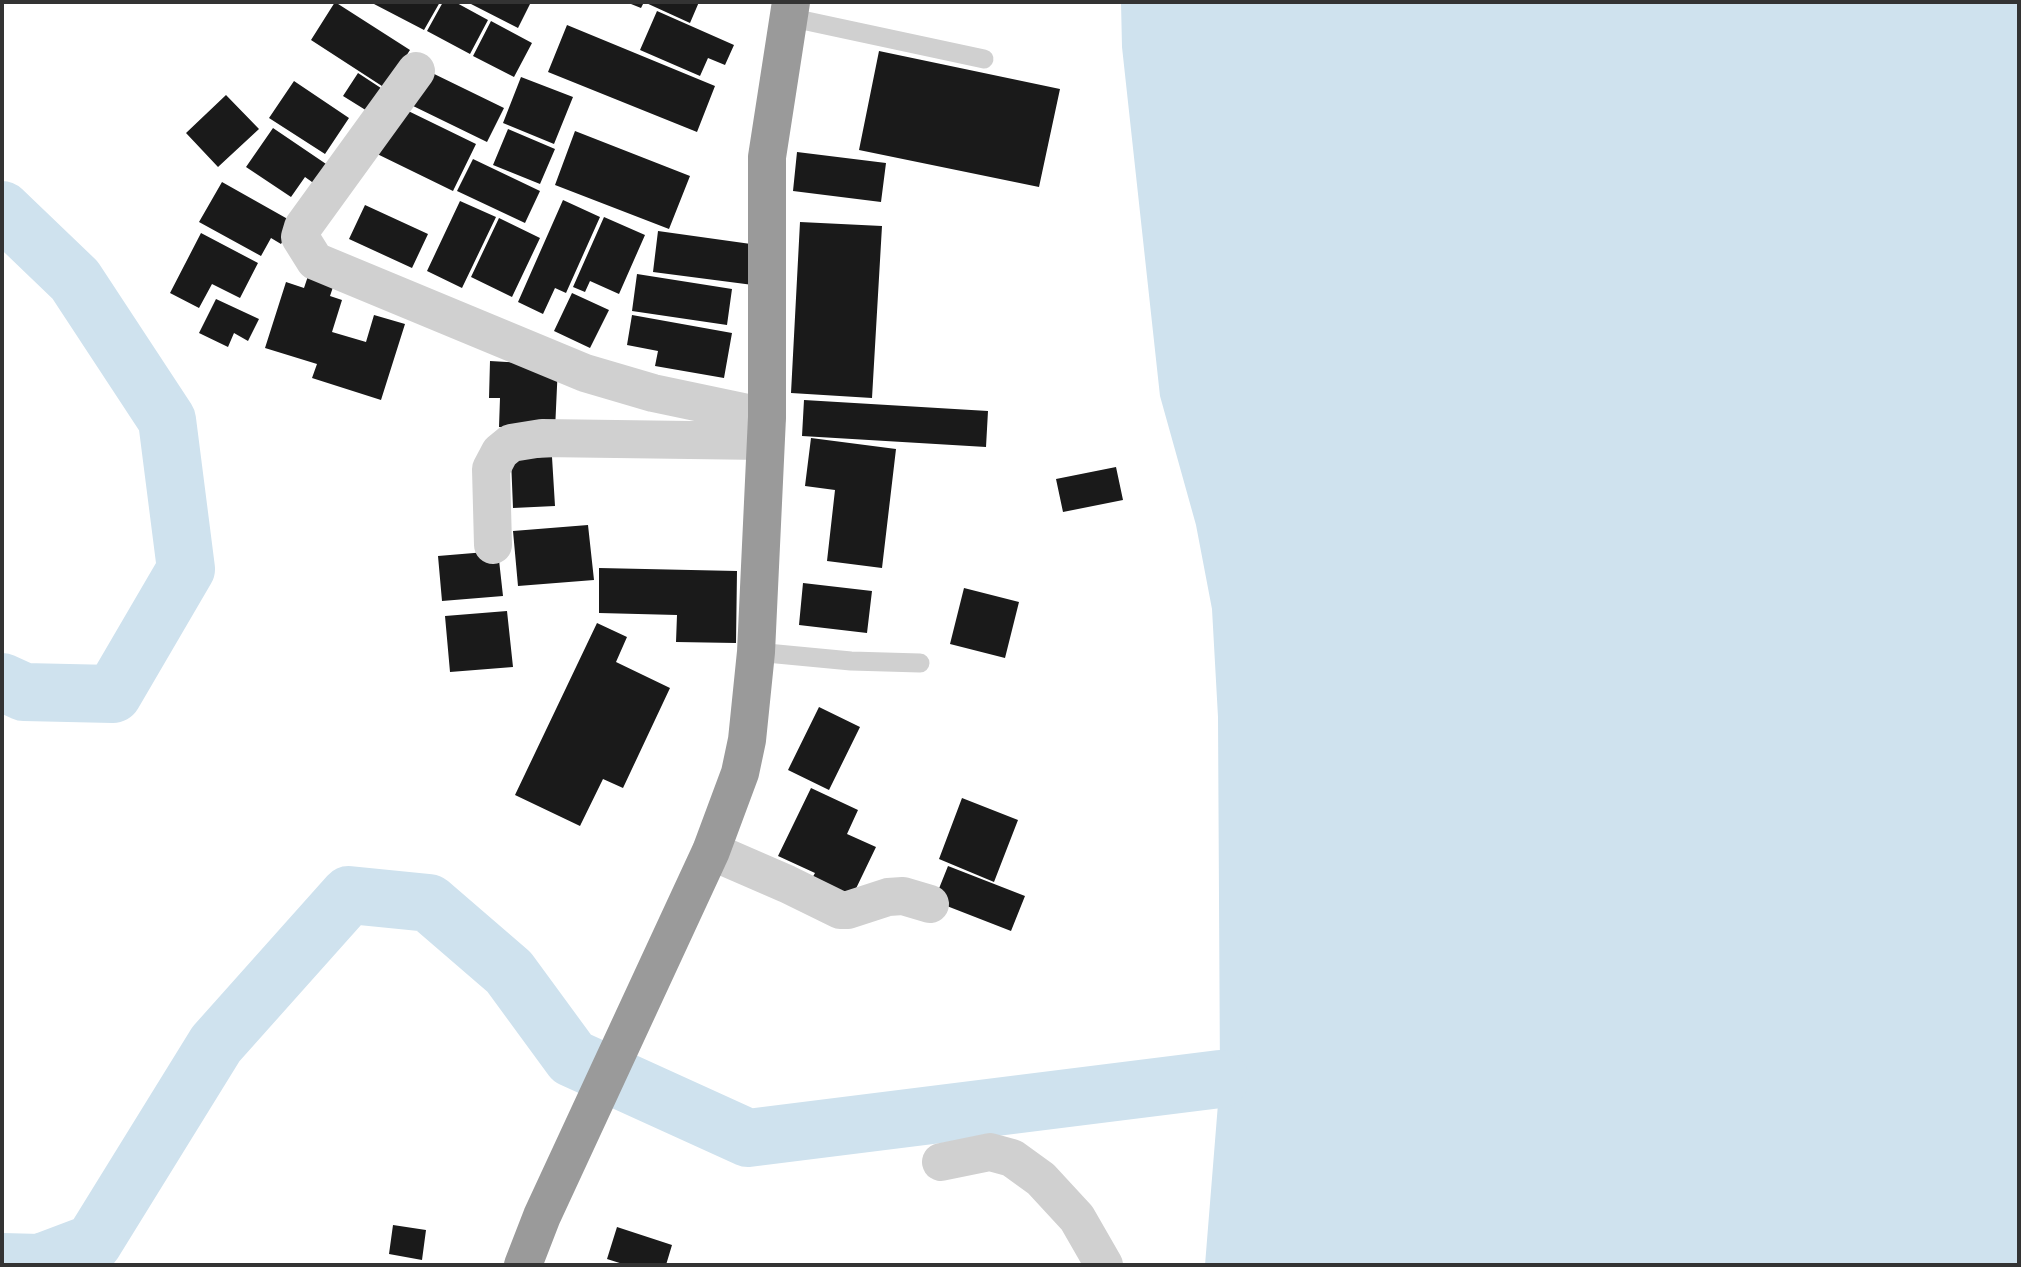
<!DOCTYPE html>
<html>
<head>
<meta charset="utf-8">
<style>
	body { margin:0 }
	#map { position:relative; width:2021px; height:1267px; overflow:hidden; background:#fff; font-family:Barlow,sans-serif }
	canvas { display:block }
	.frame { position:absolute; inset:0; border:4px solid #333; pointer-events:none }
</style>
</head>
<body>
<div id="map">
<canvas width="2021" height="1267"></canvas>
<div class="frame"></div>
</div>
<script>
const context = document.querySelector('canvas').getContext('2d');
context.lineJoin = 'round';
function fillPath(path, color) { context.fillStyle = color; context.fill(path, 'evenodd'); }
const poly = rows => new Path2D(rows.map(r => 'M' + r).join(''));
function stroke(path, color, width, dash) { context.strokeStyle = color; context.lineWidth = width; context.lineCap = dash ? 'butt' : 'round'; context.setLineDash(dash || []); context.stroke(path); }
fillPath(poly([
	[1121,2,2019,2,2019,1265,1205,1265,1220,1079,1218,717,1212,609,1196,525,1160,396,1122,47]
]), '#cfe2ee');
stroke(poly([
	[2,210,75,280,167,420,186,569,113,694,24,692,2,682],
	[2,1262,40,1263,93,1243,216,1044,349,895,429,903,509,972,572,1058,748,1138,1220,1079]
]), '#cfe2ee', 58);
fillPath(poly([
	[335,2,410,50,385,88,311,40],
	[375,2,440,2,424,30,374,4],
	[443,2,455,2,488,20,470,54,427,31],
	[473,2,531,2,518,28,471,4],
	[626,2,699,2,690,23,644,2,641,8],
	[657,11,734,45,725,65,708,58,700,76,640,50],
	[491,21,532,43,514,77,473,56],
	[567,25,715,86,697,132,548,72],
	[879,51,1060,89,1039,187,859,150],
	[426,70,504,108,487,142,409,104],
	[358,73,387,92,372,114,343,96],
	[521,77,573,97,554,144,503,123],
	[294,81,349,118,325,154,269,118],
	[226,95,259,129,218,167,186,133],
	[398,106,476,144,453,191,369,150],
	[273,128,332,168,319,187,305,177,291,197,246,167],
	[508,129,555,149,540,184,493,165],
	[575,131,690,176,669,229,555,185],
	[797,152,886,163,881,202,793,191],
	[473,159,540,191,525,223,457,191],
	[222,182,293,222,281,244,271,238,261,256,199,222],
	[563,200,600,217,566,293,555,288,543,314,518,302],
	[460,201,496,217,462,288,427,271],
	[365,205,428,234,412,268,349,239],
	[604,217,645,235,619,294,590,281,585,292,573,287],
	[499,218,540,238,512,297,471,277],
	[800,222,882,226,872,398,791,393],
	[658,231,758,245,753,285,653,272],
	[201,233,258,263,240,298,212,284,199,308,170,293],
	[637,274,732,289,727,325,632,311],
	[308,276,334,284,330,296,342,300,332,332,366,342,374,315,405,324,381,400,312,378,317,364,265,348,286,282,304,288],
	[572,293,609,310,590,348,554,331],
	[216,299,259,319,248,341,234,333,228,347,199,333],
	[632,315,732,333,724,378,655,366,658,351,627,345],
	[490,361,558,365,555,430,499,427,500,398,489,398],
	[804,400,988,411,986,447,802,436],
	[811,438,896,449,882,568,827,561,835,490,805,486],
	[552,457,555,506,513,508,511,459],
	[1116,467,1123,500,1063,512,1056,479],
	[588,525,594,580,518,586,513,531],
	[498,551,503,596,442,601,438,556],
	[599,568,737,571,736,643,676,642,677,615,599,613],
	[803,583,872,591,867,633,799,625],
	[964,588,1019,602,1005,658,950,644],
	[507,611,513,667,450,672,445,616],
	[597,623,627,637,616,662,670,688,623,788,603,779,580,826,515,795],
	[819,707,860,727,829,790,788,770],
	[811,788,858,810,847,834,876,847,850,901,810,882,815,873,778,856],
	[962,798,1018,820,994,882,939,859],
	[948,866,1025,896,1011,931,934,901],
	[393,1225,426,1230,422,1260,389,1254],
	[617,1227,672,1245,666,1265,626,1265,607,1259]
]), '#1a1a1a');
stroke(poly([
	[788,17,984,59],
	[756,652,851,661,920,663]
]), '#d0d0d0', 19);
stroke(poly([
	[416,71,303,227,300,237,315,261,585,373,653,393,767,417],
	[493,545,491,469,500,452,511,443,542,438,764,441],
	[711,851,787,884,840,910,848,910,888,897,903,896,930,904],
	[941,1162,990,1152,1012,1158,1041,1179,1077,1218,1104,1265]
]), '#d0d0d0', 38);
stroke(poly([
	[523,1265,542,1216,711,851,740,773,747,740,756,652,767,417,767,157,791,2]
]), '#9a9a9a', 38);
</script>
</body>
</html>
